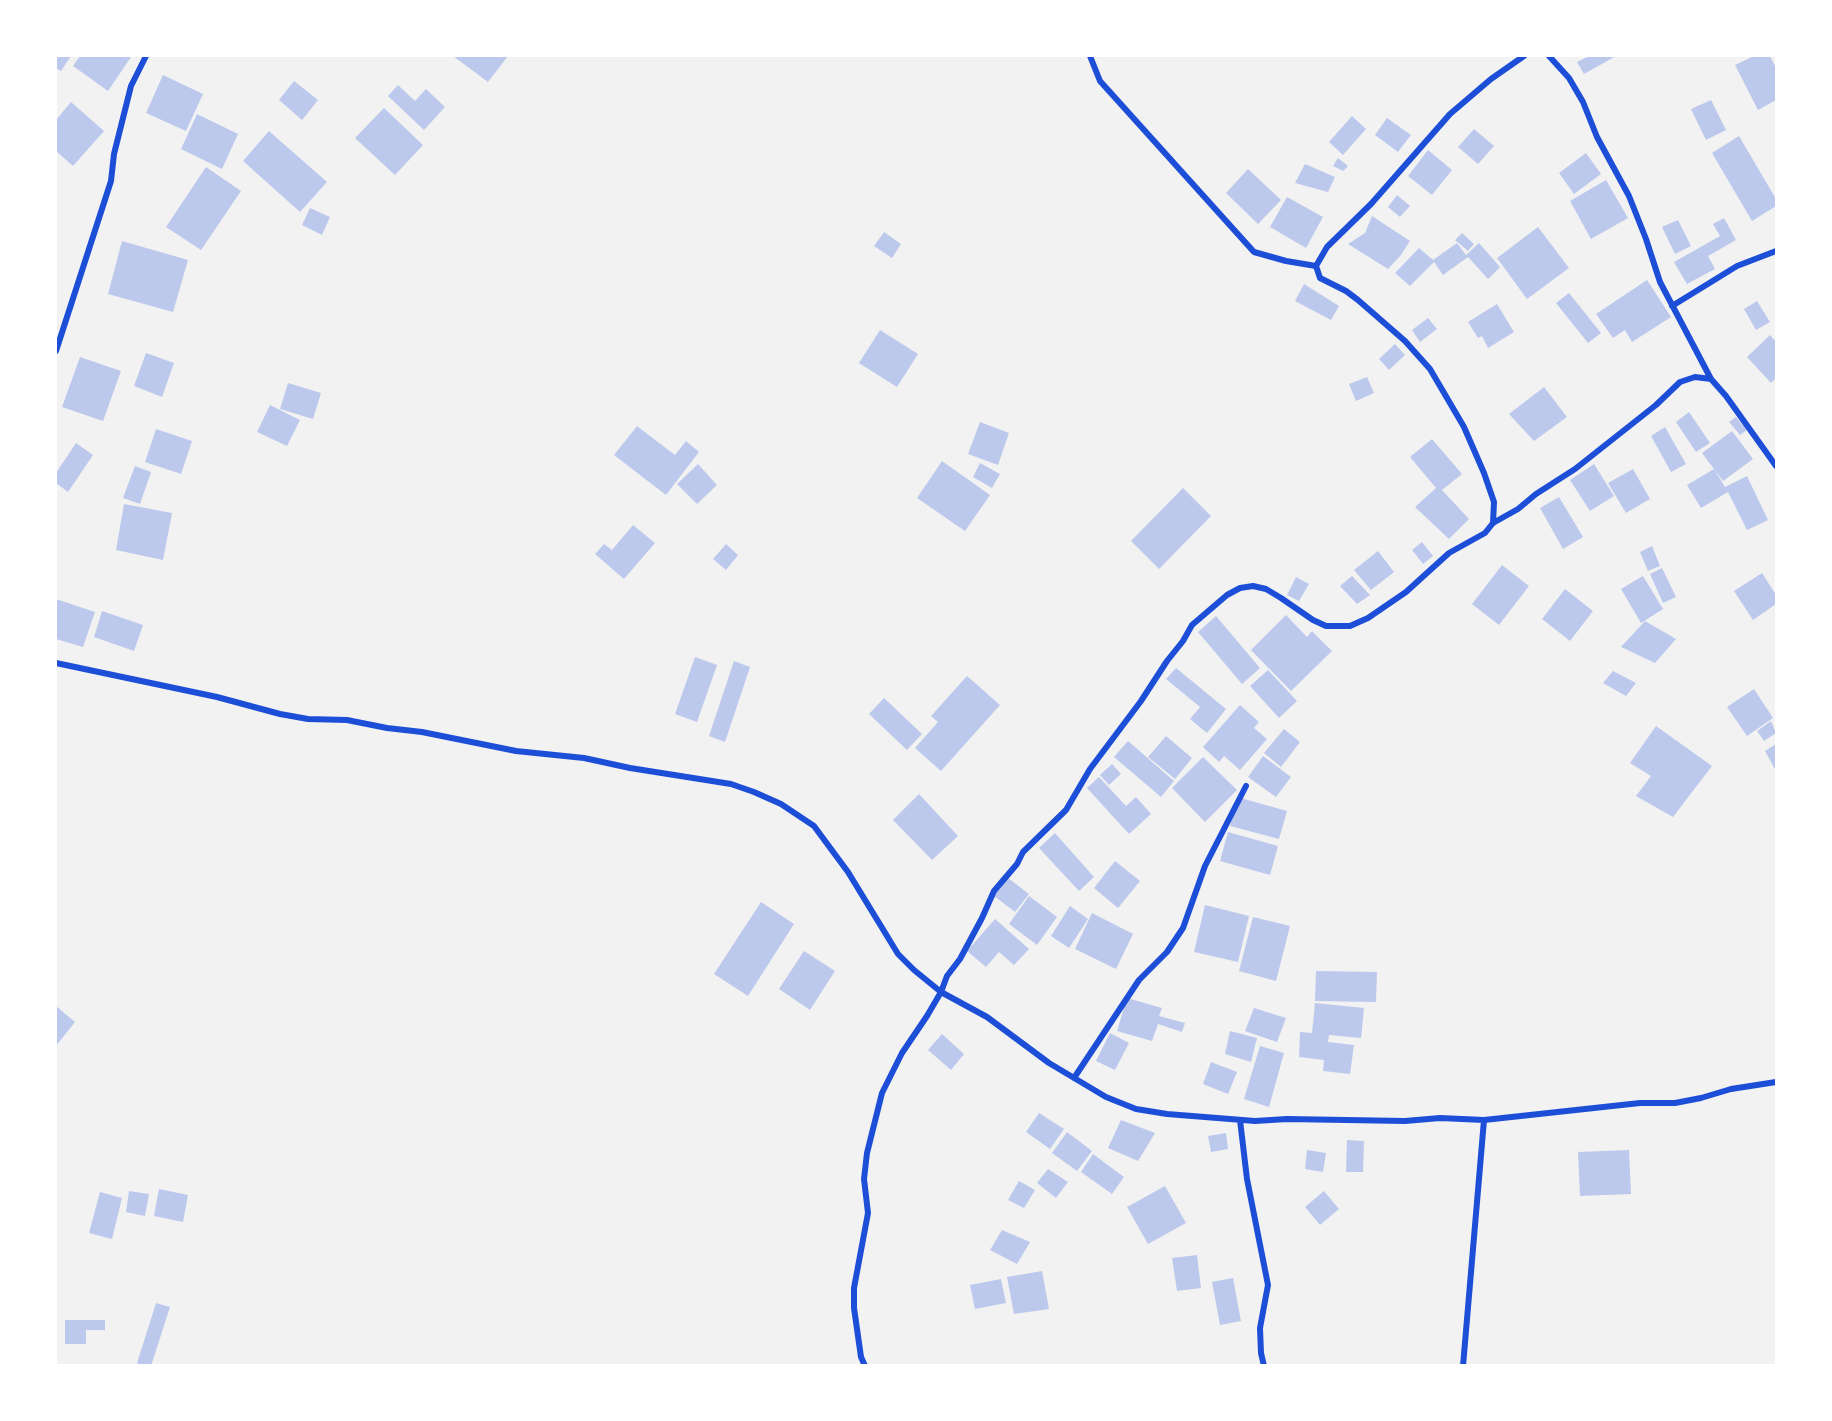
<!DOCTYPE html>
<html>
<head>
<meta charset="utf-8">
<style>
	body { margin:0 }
	#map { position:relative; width:1832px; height:1421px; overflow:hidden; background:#f2f2f2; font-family:Karla,sans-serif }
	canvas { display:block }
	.frame { position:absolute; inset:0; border:57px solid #fff; pointer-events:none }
</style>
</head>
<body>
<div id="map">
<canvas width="1832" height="1421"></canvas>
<div class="frame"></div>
</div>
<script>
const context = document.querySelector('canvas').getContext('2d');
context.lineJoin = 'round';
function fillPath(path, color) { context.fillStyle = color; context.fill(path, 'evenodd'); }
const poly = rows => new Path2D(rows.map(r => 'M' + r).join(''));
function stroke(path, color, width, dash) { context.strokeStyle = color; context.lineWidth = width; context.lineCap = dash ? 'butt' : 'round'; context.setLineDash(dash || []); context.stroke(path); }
fillPath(poly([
	[56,56,71,56,61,71,56,68],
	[80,56,128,56,131,57,108,91,73,66],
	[453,56,508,56,488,82],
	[1589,56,1616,56,1584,74,1577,62],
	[1754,56,1770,56,1776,68,1776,100,1758,110,1735,65],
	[163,75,203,94,186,131,146,113],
	[294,81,318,100,302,120,279,100],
	[398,85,415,101,426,89,445,107,424,130,388,96],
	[1711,100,1726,130,1706,140,1691,109],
	[71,102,104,131,73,166,56,151,56,120],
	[384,108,423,145,395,175,355,138],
	[197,114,238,134,222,169,181,149],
	[1352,116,1366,129,1343,155,1329,142],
	[1387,118,1411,135,1398,152,1375,135],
	[1474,129,1494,146,1478,164,1458,147],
	[269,131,327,182,300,212,243,161],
	[1739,136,1776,199,1776,206,1752,221,1712,153],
	[1428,150,1452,170,1432,195,1408,176],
	[1586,153,1601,174,1574,194,1559,173],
	[1338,158,1348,166,1343,171,1333,166],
	[1305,164,1335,177,1328,192,1295,183],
	[206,167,241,191,201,250,166,227],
	[1248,169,1281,200,1258,224,1226,193],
	[1606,180,1628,218,1591,239,1570,201],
	[1397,195,1410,206,1400,217,1388,207],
	[1287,197,1323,217,1306,248,1270,227],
	[310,208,330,217,322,235,302,225],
	[1372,216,1410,241,1401,255,1388,269,1348,244,1365,233],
	[1724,218,1736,240,1708,256,1715,269,1687,284,1674,262,1720,236,1713,224],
	[1678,220,1691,246,1675,254,1662,227],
	[1538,227,1569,268,1527,299,1497,258],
	[884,232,901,244,892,258,874,246],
	[1462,233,1474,244,1468,251,1455,240],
	[122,241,188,260,173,312,108,294],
	[1457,243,1466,255,1479,243,1500,267,1488,279,1468,257,1443,275,1434,262,1410,286,1395,273,1419,248,1433,260],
	[1647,280,1671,317,1632,342,1625,330,1613,338,1596,314],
	[1304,284,1339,306,1331,320,1295,301],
	[1569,293,1601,333,1588,343,1556,303],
	[1757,301,1770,322,1756,330,1744,309],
	[1497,304,1514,332,1488,348,1482,336,1478,338,1468,322],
	[1428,318,1437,329,1420,342,1412,330],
	[880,330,918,354,897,387,859,363],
	[1770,335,1776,342,1776,378,1771,383,1747,357],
	[1395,344,1405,355,1389,370,1379,359],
	[146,353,174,363,162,397,134,386],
	[80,357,121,371,103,421,62,407],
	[1367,377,1374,393,1356,401,1349,384],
	[288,383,321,393,313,419,280,409],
	[1544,387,1567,417,1534,441,1509,414],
	[270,405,300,420,287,446,257,432],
	[1689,412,1710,443,1696,452,1676,422],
	[1736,417,1747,430,1740,435,1729,422],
	[980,422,1009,433,998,465,968,454],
	[637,426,675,455,686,441,699,452,666,495,614,455],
	[1665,427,1686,464,1671,472,1651,436],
	[156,429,192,441,181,474,145,462],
	[1732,431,1753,459,1723,481,1702,453],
	[1432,439,1462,474,1442,490,1469,519,1449,539,1415,507,1436,488,1410,457],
	[76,443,93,455,68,492,56,483,56,473],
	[942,461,990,495,965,531,917,498],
	[980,463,1000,474,992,488,973,477],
	[698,464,717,485,697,504,677,484],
	[1594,464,1614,496,1590,511,1570,480],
	[135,466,151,472,140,504,123,498],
	[1633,469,1650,499,1626,513,1608,483],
	[1714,469,1725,487,1747,476,1768,520,1747,530,1728,492,1701,508,1687,485],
	[1183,488,1211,516,1159,569,1131,541],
	[1559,497,1583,537,1563,549,1540,508],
	[124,504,172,513,163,560,116,550],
	[633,525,655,543,624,579,595,554,604,544,612,550],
	[1422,542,1433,556,1423,564,1412,550],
	[726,544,738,555,726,570,713,559],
	[1652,546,1660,566,1648,571,1640,552],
	[1378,551,1394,572,1371,590,1354,570],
	[1502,565,1529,586,1499,625,1472,604],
	[1662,568,1676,597,1663,603,1650,574],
	[1762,573,1776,595,1776,604,1753,620,1734,591],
	[1352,576,1370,595,1357,604,1340,586],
	[1643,576,1663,609,1641,623,1621,589],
	[1296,577,1309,584,1299,601,1287,595],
	[1565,589,1593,611,1570,641,1542,619],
	[56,599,95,612,83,647,56,639],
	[102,611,143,625,134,651,94,637],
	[1286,615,1307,637,1312,631,1332,651,1291,691,1251,650],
	[1216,616,1260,668,1242,684,1198,632],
	[1645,621,1676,639,1655,663,1621,647],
	[695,657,717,665,697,722,675,714],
	[734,661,750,667,725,742,709,736],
	[1176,668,1226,709,1207,733,1190,719,1200,707,1166,679],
	[1268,670,1297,701,1279,718,1250,686],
	[1613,671,1636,683,1626,696,1603,683],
	[967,676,1000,705,941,771,915,748,938,722,931,716],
	[1754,689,1773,718,1747,736,1727,707],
	[884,698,922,734,907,750,869,714],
	[1240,705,1259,722,1254,728,1267,739,1240,770,1224,756,1219,762,1203,747],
	[1771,721,1776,733,1764,741,1757,731],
	[1656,726,1712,766,1673,817,1636,796,1651,776,1630,763],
	[1284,729,1300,742,1281,767,1264,753],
	[1166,736,1192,758,1175,779,1148,757],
	[1128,741,1174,781,1161,797,1114,757],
	[1776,744,1776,771,1765,751],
	[1263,756,1291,777,1276,797,1248,777],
	[1203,757,1237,790,1205,822,1172,788],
	[1112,764,1121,774,1109,785,1100,775],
	[1099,777,1126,806,1136,797,1151,814,1129,834,1087,788],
	[919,794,958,836,932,860,893,820],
	[1237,797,1287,811,1279,839,1230,826],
	[1228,832,1278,846,1270,875,1220,861],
	[1055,833,1094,877,1079,891,1039,848],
	[1115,861,1140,881,1118,908,1094,888],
	[1008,878,1029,894,1015,912,994,896],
	[1029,896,1057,917,1037,945,1009,924],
	[761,902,794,924,748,996,714,974],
	[1205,905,1249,916,1238,962,1194,952],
	[1070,906,1088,919,1069,948,1051,936],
	[1092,913,1133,934,1116,969,1075,949],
	[1253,917,1290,926,1276,981,1239,971],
	[995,919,1029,949,1014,965,999,952,986,967,967,951],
	[804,951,835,971,810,1010,779,989],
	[1316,971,1377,972,1376,1002,1315,1001],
	[1127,998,1162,1008,1159,1016,1185,1023,1182,1032,1158,1024,1152,1041,1117,1031],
	[1315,1003,1364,1008,1361,1038,1329,1035,1328,1042,1354,1045,1350,1074,1323,1071,1324,1060,1299,1057,1300,1032,1312,1033],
	[56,1006,75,1022,56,1046],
	[1254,1008,1286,1018,1277,1042,1245,1031],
	[1230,1031,1257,1038,1251,1062,1225,1054],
	[1110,1033,1129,1043,1115,1070,1096,1061],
	[942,1034,964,1054,951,1070,928,1050],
	[1260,1046,1284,1053,1269,1107,1244,1099],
	[1211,1062,1237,1072,1228,1094,1203,1084],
	[1039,1113,1064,1129,1050,1149,1026,1132],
	[1121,1120,1155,1133,1138,1161,1108,1148],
	[1067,1132,1092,1151,1077,1171,1052,1153],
	[1226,1133,1228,1149,1211,1152,1208,1136],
	[1347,1140,1364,1141,1363,1172,1346,1172],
	[1307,1150,1326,1153,1323,1172,1305,1169],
	[1629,1150,1631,1194,1580,1196,1578,1152],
	[1093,1154,1124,1177,1112,1194,1081,1172],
	[1048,1169,1068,1182,1056,1198,1037,1183],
	[1019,1181,1035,1190,1024,1208,1008,1200],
	[1165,1186,1186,1223,1148,1244,1127,1207],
	[159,1189,188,1195,183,1222,154,1216],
	[129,1191,149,1194,145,1216,126,1212],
	[1324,1191,1339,1209,1320,1225,1305,1207],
	[100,1192,122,1198,112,1239,89,1233],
	[1002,1230,1030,1242,1017,1264,990,1250],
	[1197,1255,1201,1288,1177,1291,1172,1258],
	[1042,1271,1049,1309,1014,1314,1007,1277],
	[1233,1278,1241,1321,1220,1325,1212,1282],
	[1001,1279,1006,1303,975,1309,970,1285],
	[156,1303,170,1307,151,1366,143,1366,137,1363],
	[65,1320,105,1320,105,1330,86,1330,86,1344,65,1344]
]), '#bdc9ec');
stroke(poly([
	[1090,56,1100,81,1254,252,1286,261,1316,266],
	[1549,56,1569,78,1583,102,1597,137,1629,196,1646,239,1660,282,1711,379,1726,396,1776,466],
	[1672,306,1737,266,1776,251],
	[56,351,111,181,114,154,131,86,146,56],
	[1493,523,1494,502,1484,473,1464,427,1430,369,1405,341,1358,300,1346,291,1320,278,1316,266,1327,247,1371,204,1450,114,1491,79,1524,56],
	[56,663,217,697,280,714,308,719,347,720,387,728,422,732,516,751,584,758,630,768,731,784,754,792,781,804,814,826,848,872,898,954,914,970,941,992,987,1017,1049,1063,1106,1097,1136,1109,1167,1114,1255,1121,1287,1119,1405,1121,1440,1118,1484,1120,1640,1103,1675,1103,1701,1098,1731,1089,1776,1082],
	[1074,1078,1139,980,1167,952,1183,928,1205,866,1246,786],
	[1240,1120,1247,1179,1268,1285,1260,1328,1261,1353,1264,1366],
	[865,1366,861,1357,854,1308,854,1288,868,1213,864,1179,867,1153,882,1093,902,1053,927,1016,941,992,947,976,960,959,982,918,994,891,1017,864,1023,852,1066,810,1090,769,1141,701,1167,661,1183,641,1192,625,1227,595,1240,588,1253,586,1266,589,1281,598,1313,620,1326,626,1350,626,1368,618,1406,592,1449,553,1485,533,1493,523,1518,509,1536,494,1575,469,1656,405,1680,382,1695,377,1711,379],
	[1463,1366,1484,1120]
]), '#1d4ed8', 6);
</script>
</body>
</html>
